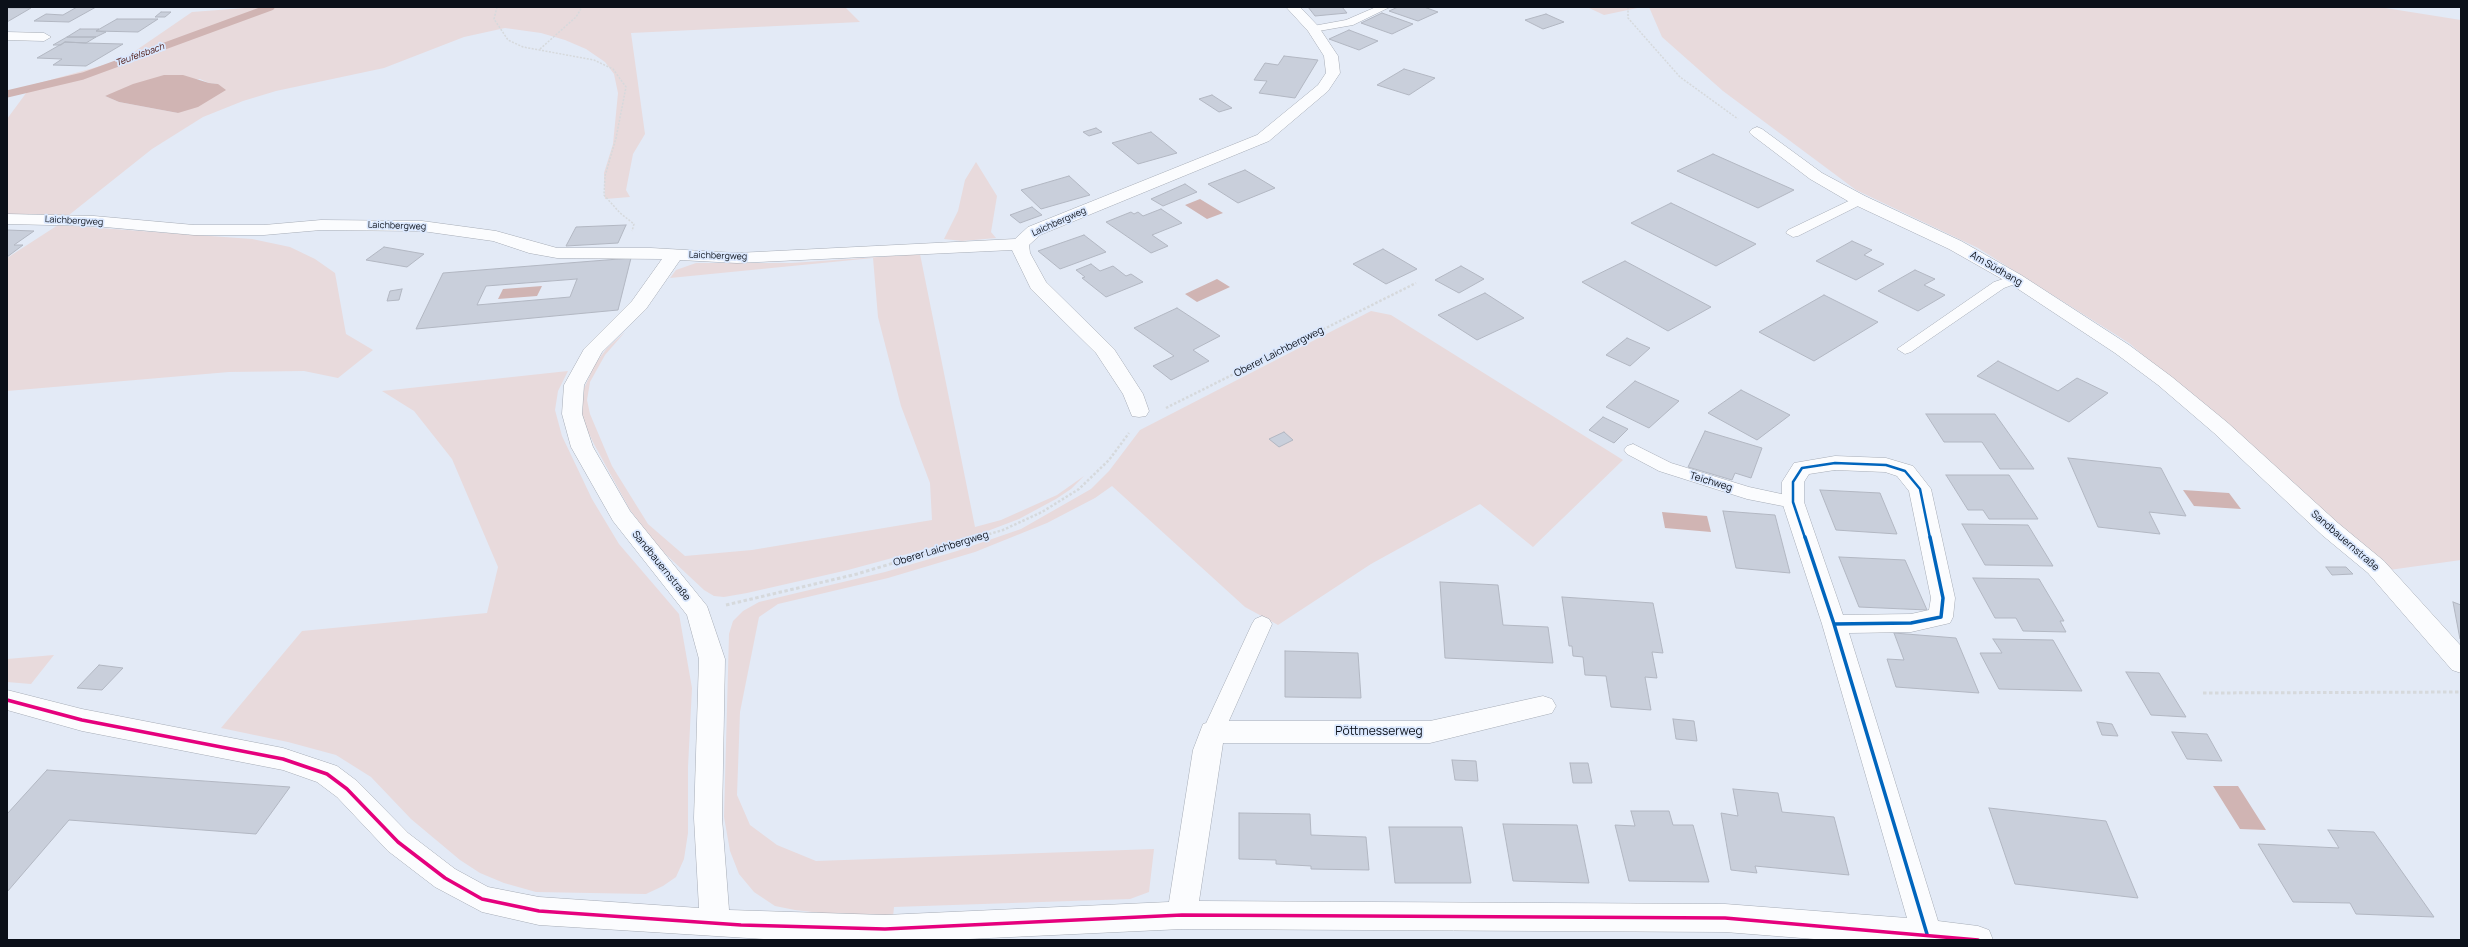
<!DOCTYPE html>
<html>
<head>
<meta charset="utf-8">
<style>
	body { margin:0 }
	#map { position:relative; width:2468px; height:947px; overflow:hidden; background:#e3eaf6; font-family:Manrope,sans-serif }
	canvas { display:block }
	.frame { position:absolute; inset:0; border:8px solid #0b1019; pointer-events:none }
</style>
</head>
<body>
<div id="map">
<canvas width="2468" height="947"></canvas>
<div class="frame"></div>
</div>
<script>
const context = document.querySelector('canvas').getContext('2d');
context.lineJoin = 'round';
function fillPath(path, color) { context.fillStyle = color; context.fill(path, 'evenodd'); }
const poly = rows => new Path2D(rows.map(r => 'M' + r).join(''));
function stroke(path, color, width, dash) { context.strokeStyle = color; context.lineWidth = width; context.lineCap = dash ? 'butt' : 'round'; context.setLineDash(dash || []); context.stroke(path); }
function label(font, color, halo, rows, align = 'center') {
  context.font = font + ' Manrope,sans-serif'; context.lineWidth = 3.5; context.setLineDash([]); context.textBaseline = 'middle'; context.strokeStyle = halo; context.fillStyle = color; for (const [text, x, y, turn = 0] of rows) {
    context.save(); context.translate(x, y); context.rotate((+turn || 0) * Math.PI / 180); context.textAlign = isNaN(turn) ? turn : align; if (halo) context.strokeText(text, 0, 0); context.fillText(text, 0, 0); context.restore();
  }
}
fillPath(poly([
	[258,7,845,7,860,22,631,33,645,134,633,154,626,190,630,197,605,199,604,173,613,144,618,93,614,74,605,62,586,49,565,40,541,33,505,28,464,37,384,68,276,91,243,101,203,117,152,149,69,215,7,214,7,119,32,85,122,60,192,12],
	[200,79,209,83,218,84,178,113,119,102,105,96],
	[1587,7,1642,7,1604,15],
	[1649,7,2379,7,2461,20,2461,560,2389,570,2129,343,1978,248,1856,190,1723,91,1662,37],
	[976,162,997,196,991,232,996,238,962,241,944,239,958,211,965,180],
	[58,225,252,239,290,247,315,259,335,273,346,334,373,350,338,378,304,371,229,372,7,391,7,258],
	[920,254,975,527,1001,520,1057,495,1084,476,1071,489,1056,499,1019,519,977,535,848,570,747,593,724,597,714,596,704,590,659,548,630,510,594,444,583,422,581,406,582,393,595,364,607,348,625,332,605,355,590,382,587,400,590,414,612,466,648,524,685,556,752,550,932,520,930,483,901,406,878,317,873,258,670,278,676,270,696,263,792,263],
	[1371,311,1391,315,1623,460,1533,547,1480,504,1371,564,1278,625,1245,607,1112,486,1095,498,1047,523,975,552,888,578,778,604,759,617,740,712,737,795,750,825,777,845,816,861,1154,849,1149,892,1130,899,894,907,893,917,838,915,795,910,775,906,754,892,739,874,730,851,724,817,729,634,733,621,743,611,759,602,885,572,957,551,1021,529,1091,489,1109,471,1140,430],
	[568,371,558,391,555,410,562,436,592,499,619,544,679,614,692,688,688,767,688,833,684,859,676,877,663,886,646,894,536,892,504,883,480,873,460,860,411,819,371,777,336,755,288,742,221,728,302,631,487,613,498,567,452,459,414,411,382,391],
	[54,655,31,684,7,682,7,659]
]), '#e8dadc');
fillPath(poly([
	[164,75,183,75,209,83,218,84,226,90,198,107,178,113,119,102,105,96,133,84],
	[1200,199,1223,213,1207,219,1185,205],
	[1217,279,1230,287,1197,302,1185,294],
	[542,286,537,296,498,299,503,289],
	[2183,490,2229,493,2241,509,2194,506],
	[1662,512,1707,516,1711,532,1665,528],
	[2213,786,2238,786,2266,830,2240,829]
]), '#d0b4b3');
stroke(poly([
	[7,94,83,76,271,7]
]), '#d0b4b3', 7);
const building = poly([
	[77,7,96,7,69,22,34,21,46,14,63,15,77,7],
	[1308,7,1342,7,1347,13,1315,16,1308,7],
	[1398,7,1424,7,1438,12,1418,21,1389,11,1398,7],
	[7,8,31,8,7,22,7,8],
	[161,12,171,12,165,17,155,17,161,12],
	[1382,13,1413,24,1392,34,1361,23,1382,13],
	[1546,14,1564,22,1543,29,1525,20,1546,14],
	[117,19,158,19,138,32,96,31,117,19],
	[80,29,99,29,96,31,106,32,96,37,67,37,80,29],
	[1349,30,1378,41,1359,50,1329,39,1349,30],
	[67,37,96,37,86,43,65,42,61,45,53,45,67,37],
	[65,42,86,43,123,44,86,66,53,65,62,59,37,58,65,42],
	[1284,56,1318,60,1295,98,1259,93,1267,81,1254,80,1265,63,1278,65,1284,56],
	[1404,69,1435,78,1409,95,1377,85,1404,69],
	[1212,95,1232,108,1219,112,1199,99,1212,95],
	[1096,128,1102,132,1089,136,1083,132,1096,128],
	[1151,132,1177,153,1138,164,1112,143,1151,132],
	[1713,154,1794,190,1758,208,1677,171,1713,154],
	[1245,170,1275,188,1238,203,1208,184,1245,170],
	[1069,176,1090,195,1041,209,1021,190,1069,176],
	[1185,184,1197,192,1163,206,1151,199,1185,184],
	[1671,203,1756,244,1716,266,1631,223,1671,203],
	[1032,207,1042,215,1020,223,1010,215,1032,207],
	[1161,209,1182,223,1152,235,1168,246,1151,253,1106,222,1131,212,1134,214,1138,212,1143,216,1161,209],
	[626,225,618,243,566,246,576,227,626,225],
	[7,230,34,231,14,245,23,245,7,257,7,230],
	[1084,235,1106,252,1060,269,1038,251,1084,235],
	[1852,241,1872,250,1864,255,1884,264,1856,280,1816,261,1852,241],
	[384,247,424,254,407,267,366,260,384,247],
	[1383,249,1417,269,1386,284,1353,264,1383,249],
	[631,258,618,310,416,329,443,273,631,258],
	[577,279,570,297,477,305,486,286,577,279],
	[1625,261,1711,307,1668,331,1582,282,1625,261],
	[1091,264,1100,271,1113,266,1126,276,1131,274,1143,282,1106,297,1082,278,1085,277,1076,270,1091,264],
	[1461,266,1484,279,1459,293,1435,280,1461,266],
	[1915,270,1935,279,1924,285,1945,295,1918,311,1878,291,1915,270],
	[402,289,399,300,387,301,390,291,402,289],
	[1485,293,1524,318,1477,340,1438,315,1485,293],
	[1824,295,1878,322,1814,361,1759,332,1824,295],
	[1177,308,1220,336,1193,350,1209,361,1171,380,1153,366,1174,356,1134,328,1177,308],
	[1627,338,1650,348,1630,366,1606,355,1627,338],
	[1998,361,2058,391,2077,378,2108,393,2069,422,1977,376,1998,361],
	[1635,381,1679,401,1649,428,1606,407,1635,381],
	[1741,390,1790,415,1757,440,1708,413,1741,390],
	[1926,414,1995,414,2034,469,2000,469,1982,442,1944,442,1926,414],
	[1603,417,1628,429,1614,443,1589,430,1603,417],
	[1705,431,1762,448,1751,478,1735,473,1732,480,1688,467,1705,431],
	[1284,432,1293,440,1279,447,1269,439,1284,432],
	[2068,458,2161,468,2186,516,2149,512,2160,534,2098,527,2068,458],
	[1946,475,2009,475,2038,519,1989,519,1983,510,1968,510,1946,475],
	[1820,490,1880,493,1897,534,1836,530,1820,490],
	[1723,511,1775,515,1790,573,1736,568,1723,511],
	[1962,524,2028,525,2053,566,1985,565,1962,524],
	[1839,557,1905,560,1927,610,1859,607,1839,557],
	[2326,567,2346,567,2353,574,2332,575,2326,567],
	[1973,578,2039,579,2064,621,2060,621,2066,632,2023,631,2016,618,1995,618,1973,578],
	[1440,582,1498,585,1503,625,1548,627,1553,663,1445,658,1440,582],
	[1562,597,1653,603,1663,653,1652,652,1657,678,1645,677,1651,710,1611,707,1606,676,1585,675,1583,657,1573,656,1572,646,1569,646,1562,597],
	[2453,602,2461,605,2461,639,2460,639,2453,602],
	[1894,633,1956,638,1979,693,1896,687,1887,659,1904,660,1894,633],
	[1993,639,2053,640,2082,691,1999,689,1980,653,2002,653,1993,639],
	[1285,651,1358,653,1361,698,1285,697,1285,651],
	[99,665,123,668,102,690,77,688,99,665],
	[2126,672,2159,673,2186,717,2151,715,2126,672],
	[1673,719,1694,721,1697,741,1676,739,1673,719],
	[2097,722,2112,724,2118,736,2102,735,2097,722],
	[2172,732,2207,734,2222,761,2187,759,2172,732],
	[1452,760,1476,761,1478,781,1455,780,1452,760],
	[1570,763,1588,763,1592,783,1573,783,1570,763],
	[47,770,290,787,256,834,69,820,7,892,7,814,47,770],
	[1733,789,1778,793,1782,812,1834,817,1849,875,1755,866,1757,873,1731,870,1721,813,1738,816,1733,789],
	[1989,808,2106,821,2138,898,2015,884,1989,808],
	[1631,811,1669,811,1673,825,1693,825,1709,882,1629,881,1615,825,1635,826,1631,811],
	[1239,813,1310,814,1311,835,1366,837,1369,870,1311,869,1311,866,1276,864,1276,860,1239,859,1239,813],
	[1503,824,1577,825,1589,883,1513,881,1503,824],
	[1389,827,1462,827,1471,883,1395,883,1389,827],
	[2328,830,2374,832,2434,917,2356,914,2350,903,2293,902,2258,844,2339,848,2328,830]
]);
fillPath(building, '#c9cfdb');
stroke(building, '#b2b7c2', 1);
const service = poly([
	[1376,7,1390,7,1353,25,1313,32,1307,29,1313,26,1346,20,1376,7],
	[1859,196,1866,200,1864,203,1798,236,1793,237,1786,233,1788,230,1859,196],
	[2015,275,2020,276,2022,279,2020,282,2004,288,1911,352,1905,354,1897,349,1994,282,2015,275],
	[1633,444,1671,463,1749,487,1800,498,1802,502,1800,506,1793,508,1747,499,1659,471,1627,454,1624,450,1627,446,1633,444],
	[1262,616,1269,619,1272,624,1224,732,1221,738,1213,741,1205,738,1202,732,1252,624,1255,619,1262,616]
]);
const minor = poly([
	[1286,7,1300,7,1318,26,1338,56,1340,73,1328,91,1269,141,1040,235,1029,245,1030,253,1046,282,1114,349,1143,394,1149,411,1146,416,1139,417,1132,416,1123,394,1096,353,1031,289,1012,250,737,263,680,260,646,309,602,352,584,385,582,414,593,447,630,511,707,606,725,659,722,818,729,910,885,915,1169,902,1193,750,1203,724,1213,721,1430,721,1543,696,1552,699,1556,706,1552,713,1430,743,1223,743,1199,901,1725,904,1907,918,1822,624,1782,502,1782,482,1794,463,1835,456,1886,458,1913,466,1931,489,1955,598,1953,617,1950,623,1911,632,1849,633,1938,921,1978,926,1989,930,1993,940,1827,940,1725,932,1182,929,947,940,780,940,539,925,482,912,435,887,388,851,337,797,317,782,283,770,82,731,7,710,7,690,82,709,283,748,337,766,357,781,408,833,455,869,488,887,539,897,699,908,694,818,699,659,687,615,613,521,571,447,562,414,564,385,584,349,632,301,662,259,557,258,529,253,493,241,422,231,321,230,264,235,194,235,94,226,7,224,7,214,94,216,194,225,264,225,321,220,422,221,496,231,557,248,651,248,737,253,1015,239,1028,227,1257,135,1318,85,1326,73,1324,56,1308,31,1286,7],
	[1835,470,1885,472,1897,476,1909,491,1931,598,1929,610,1911,614,1843,615,1804,502,1804,482,1809,474,1835,470],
	[7,32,44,33,51,37,44,41,7,40,7,32],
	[1757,127,1762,129,1822,173,1865,196,1961,241,2021,275,2129,345,2172,377,2228,423,2338,523,2384,561,2461,646,2461,673,2452,670,2368,573,2322,535,2214,433,2158,385,2115,353,2009,283,1949,249,1853,204,1810,179,1752,135,1749,132,1752,129,1757,127]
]);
stroke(service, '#a6acb6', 1);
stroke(minor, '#a6acb6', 1);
stroke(poly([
	[497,7,494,19,508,40,523,47,594,60,613,69,626,87,616,138,605,176,604,195,620,213,634,224,632,231],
	[1628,7,1628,18,1680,77,1738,119],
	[540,49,576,17,582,7]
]), '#d6d9dc', 1.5, [2, 1.5]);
stroke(poly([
	[1166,408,1416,283],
	[976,538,1003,530,1042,512,1079,489,1109,460,1129,433]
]), '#d6d9dc', 2.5, [2.5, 2]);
stroke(poly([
	[726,605,857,574,980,537],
	[2203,693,2461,692]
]), '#d6d9dc', 3, [3.5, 2.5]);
fillPath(service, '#fbfcfe');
fillPath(minor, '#fbfcfe');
stroke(poly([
	[1805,538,1793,502,1793,482,1802,468,1835,463,1886,465,1905,471,1920,489,1930,538]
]), '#0065bd', 2.5);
stroke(poly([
	[1805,537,1834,624],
	[1834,624,1927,934],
	[1834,624,1911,623,1941,617,1943,598,1930,537]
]), '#0065bd', 3.5);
stroke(poly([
	[7,700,82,720,283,759,327,774,347,789,398,842,445,878,482,899,539,911,741,925,885,929,1182,915,1725,918,1978,940]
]), '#e5007d', 3.5);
label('italic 9px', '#4b150f', '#dbe8fe', [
	["Teufelsbach",140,55,-20]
]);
label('9px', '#0b1019', '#dbe8fe', [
	["Laichbergweg",74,221,3],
	["Laichbergweg",1059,222,-24],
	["Laichbergweg",397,226,2],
	["Laichbergweg",718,256,2]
]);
label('10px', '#0b1019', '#dbe8fe', [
	["Am Südhang",1996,269,30],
	["Oberer Laichbergweg",1279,352,-27],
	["Teichweg",1711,482,17],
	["Sandbauernstraße",2345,541,41],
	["Oberer Laichbergweg",941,549,-17],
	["Sandbauernstraße",661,566,51]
]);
label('12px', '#0b1019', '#dbe8fe', [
	["Pöttmesserweg",1379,732]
]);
</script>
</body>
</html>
